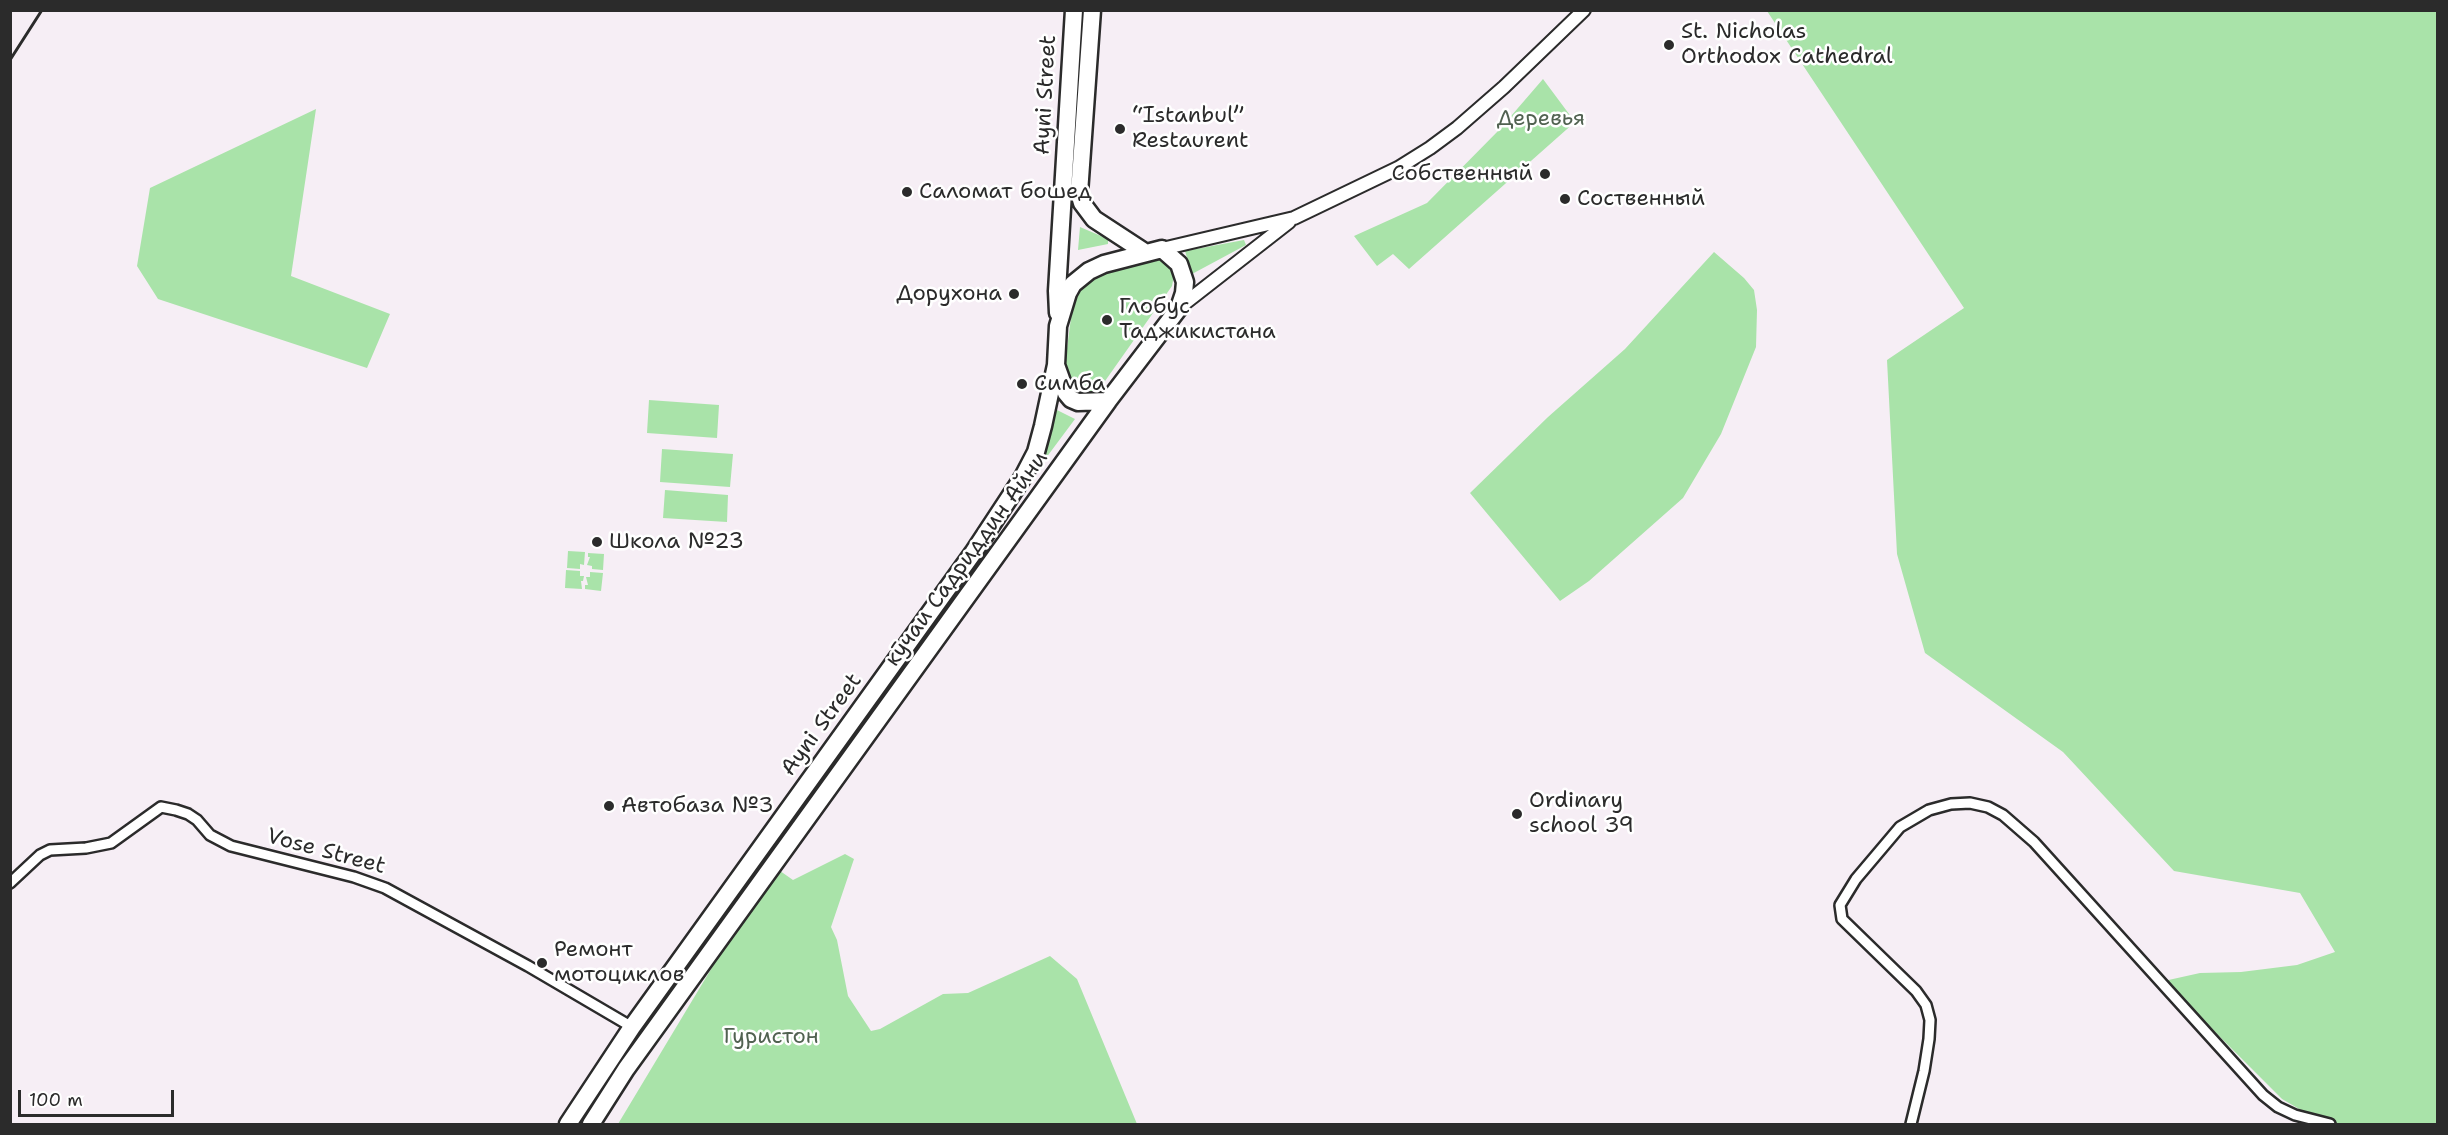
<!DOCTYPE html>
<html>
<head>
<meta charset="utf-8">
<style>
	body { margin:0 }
	#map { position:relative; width:2448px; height:1135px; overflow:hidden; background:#f6eef5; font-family:"Shantell Sans",sans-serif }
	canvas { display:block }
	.frame { position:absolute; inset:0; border:12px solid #2b2b2b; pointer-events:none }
	.scale { position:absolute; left:18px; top:1090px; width:156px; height:27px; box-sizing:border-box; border:3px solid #2b2b2b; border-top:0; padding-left:8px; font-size:18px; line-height:21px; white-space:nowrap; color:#2b2b2b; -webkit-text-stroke:4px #fff; paint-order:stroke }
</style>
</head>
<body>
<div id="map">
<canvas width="2448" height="1135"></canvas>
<div class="frame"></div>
<div class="scale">100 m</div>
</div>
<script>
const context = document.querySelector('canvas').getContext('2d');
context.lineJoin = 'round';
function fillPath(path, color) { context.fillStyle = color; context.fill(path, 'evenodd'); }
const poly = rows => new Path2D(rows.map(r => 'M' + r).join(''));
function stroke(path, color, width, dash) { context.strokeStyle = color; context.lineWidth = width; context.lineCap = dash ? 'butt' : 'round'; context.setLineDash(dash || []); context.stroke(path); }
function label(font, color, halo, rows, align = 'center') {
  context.font = font + ' "Shantell Sans",sans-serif'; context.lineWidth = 5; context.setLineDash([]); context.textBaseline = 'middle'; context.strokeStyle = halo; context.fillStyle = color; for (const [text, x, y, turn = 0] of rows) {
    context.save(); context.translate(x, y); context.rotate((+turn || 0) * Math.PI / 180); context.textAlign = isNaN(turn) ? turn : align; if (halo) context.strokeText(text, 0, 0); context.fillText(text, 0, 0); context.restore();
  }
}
fillPath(poly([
	[1767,11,2437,11,2437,1124,2325,1124,2282,1099,2164,981,2200,973,2241,972,2297,965,2335,952,2300,893,2174,871,2063,752,1925,653,1897,554,1887,360,1964,308],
	[1543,79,1575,122,1409,269,1393,254,1377,266,1354,236,1427,203,1499,130],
	[316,109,291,276,390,314,367,368,158,299,137,266,150,188],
	[1080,227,1108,239,1108,244,1078,250],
	[1244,240,1246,245,1192,274,1185,251],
	[1714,252,1744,278,1754,290,1757,310,1756,347,1721,434,1683,498,1589,581,1560,601,1470,493,1548,417,1625,349],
	[1156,258,1166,264,1174,275,1172,286,1098,391,1084,391,1063,379,1074,295,1095,272],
	[649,400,719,405,717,438,647,433],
	[1055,409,1075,419,1043,462,1038,460],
	[662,449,733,454,730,487,660,482],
	[665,490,728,495,727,522,663,518],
	[568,551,585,552,584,565,580,564,580,569,567,568],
	[588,553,604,554,603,570,592,569,592,566,587,565,590,557,588,557],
	[566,570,580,571,580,576,584,576,583,581,581,581,582,589,565,588],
	[590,572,603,573,601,591,585,589,585,585,588,585,586,577,590,577],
	[845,854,854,859,831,927,837,940,848,996,871,1031,880,1029,943,994,968,993,1050,956,1077,979,1137,1124,618,1124,773,866,793,880]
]), '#a9e3a9');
const street = poly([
	[10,883,40,855,50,850,86,848,111,843,161,807,176,810,188,814,197,820,210,835,231,846,354,877,385,888,528,966,632,1027],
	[1911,1124,1924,1071,1929,1039,1930,1020,1926,1005,1916,991,1842,919,1840,905,1856,879,1900,827,1929,810,1951,804,1970,803,1988,807,2003,815,2034,842,2263,1095,2278,1107,2295,1115,2330,1124]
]);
const secondary = poly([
	[1162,249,1294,218,1398,168,1430,148,1457,128,1504,87,1584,10],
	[1180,307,1289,222]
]);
const highway = poly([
	[1092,10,1079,193,1082,203,1094,219,1146,253],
	[1058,313,1057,291,1074,10],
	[568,1124,632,1027,973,553,1023,477,1036,452,1043,426,1056,365,1058,326,1068,293,1073,284,1089,271,1104,264,1162,249,1179,264,1185,282,1184,293,1179,308,1108,401,1078,402,1071,399,1066,393,1056,365],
	[591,1124,626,1069,1108,401]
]);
stroke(street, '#2b2b2b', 14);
stroke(secondary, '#2b2b2b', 16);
stroke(highway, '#2b2b2b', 21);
stroke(street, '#fff', 9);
stroke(secondary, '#fff', 12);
stroke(highway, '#fff', 16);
stroke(poly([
	[10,60,42,10]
]), '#2b2b2b', 3);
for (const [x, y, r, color] of [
	[1669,45,6,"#2b2b2b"],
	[1120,129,6,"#2b2b2b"],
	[1545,174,6,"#2b2b2b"],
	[907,192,6,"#2b2b2b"],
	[1565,199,6,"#2b2b2b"],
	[1014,294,6,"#2b2b2b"],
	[1107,320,6,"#2b2b2b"],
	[1022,384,6,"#2b2b2b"],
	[597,542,6,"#2b2b2b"],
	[609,806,6,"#2b2b2b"],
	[1517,814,6,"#2b2b2b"],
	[542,963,6,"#2b2b2b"]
]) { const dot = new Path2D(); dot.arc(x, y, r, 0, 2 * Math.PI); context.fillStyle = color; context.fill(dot); stroke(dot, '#fff', 2); }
label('22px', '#2b2b2b', '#fff', [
	["St. Nicholas",1681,32],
	["Orthodox Cathedral",1681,57],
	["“Istanbul”",1132,116],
	["Restaurent",1132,141],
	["Собственный",1533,174,"right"],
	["Саломат бошед",919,192],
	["Соственный",1577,199],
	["Дорухона",1002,294,"right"],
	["Глобус",1119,307],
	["Таджикистана",1119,332],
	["Симба",1034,384],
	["Школа №23",609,542],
	["Ordinary",1529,801],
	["school 39",1529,826],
	["Автобаза №3",621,806],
	["Ремонт",554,950],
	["мотоциклов",554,975]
], 'left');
label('22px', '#2b2b2b', '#fff', [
	["Ayni Street",1046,95,-87],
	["кӯчаи Садриддин Айни",967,559,-54],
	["Ayni Street",822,725,-54],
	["Vose Street",326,852,15]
]);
label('22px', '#516251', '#fff', [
	["Деревья",1541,119],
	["Гуристон",771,1037]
]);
</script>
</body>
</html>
